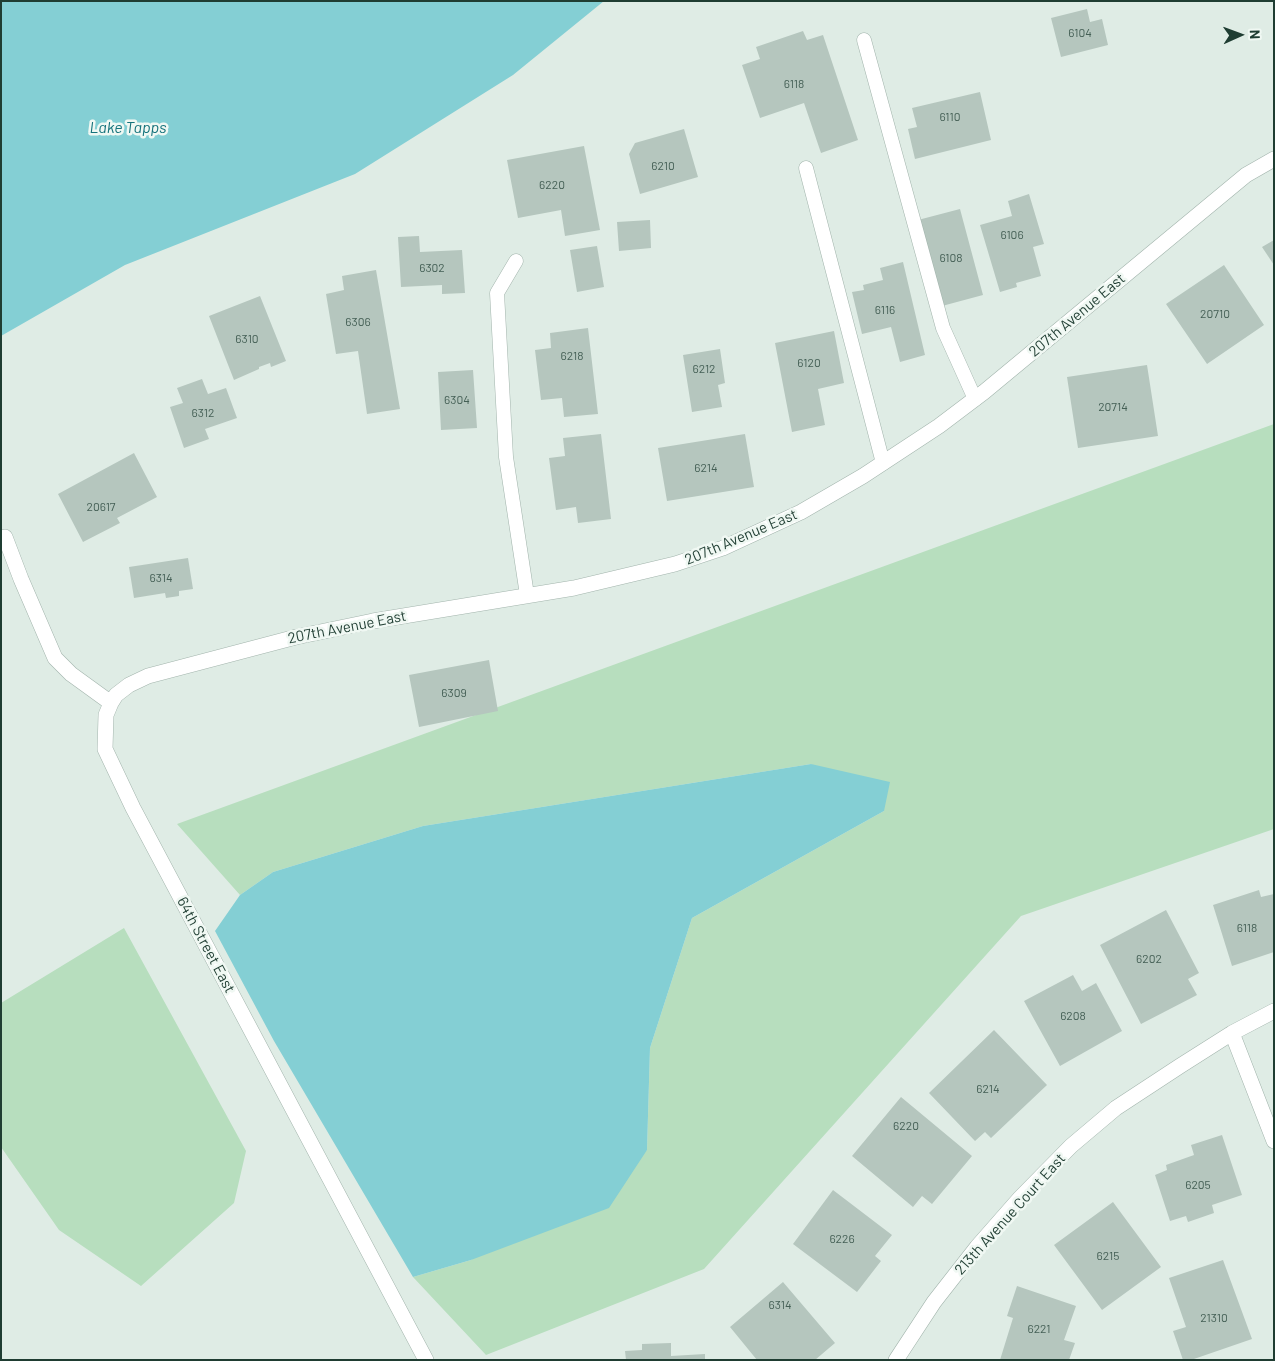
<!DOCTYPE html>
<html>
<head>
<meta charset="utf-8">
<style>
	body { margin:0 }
	#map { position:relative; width:1275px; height:1361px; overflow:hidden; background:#dfece5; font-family:Barlow,sans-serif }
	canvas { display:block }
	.frame { position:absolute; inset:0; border:2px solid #1f3d32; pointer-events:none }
	.north { position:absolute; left:1215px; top:10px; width:50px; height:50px; -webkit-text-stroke:4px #f0f8f3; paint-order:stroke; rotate:88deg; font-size:14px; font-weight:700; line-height:20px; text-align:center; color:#1f3d32 }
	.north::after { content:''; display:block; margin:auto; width:18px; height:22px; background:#1f3d32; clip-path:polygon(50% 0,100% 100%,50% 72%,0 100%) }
</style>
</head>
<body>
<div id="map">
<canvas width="1275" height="1361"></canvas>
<div class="frame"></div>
<div class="north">N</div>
</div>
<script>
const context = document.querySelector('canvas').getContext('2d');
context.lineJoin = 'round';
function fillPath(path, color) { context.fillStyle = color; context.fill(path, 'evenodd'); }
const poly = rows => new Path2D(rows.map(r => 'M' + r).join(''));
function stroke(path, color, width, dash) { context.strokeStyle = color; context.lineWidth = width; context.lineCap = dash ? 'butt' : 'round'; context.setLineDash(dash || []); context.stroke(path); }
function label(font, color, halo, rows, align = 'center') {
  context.font = font + ' Barlow,sans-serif'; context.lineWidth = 5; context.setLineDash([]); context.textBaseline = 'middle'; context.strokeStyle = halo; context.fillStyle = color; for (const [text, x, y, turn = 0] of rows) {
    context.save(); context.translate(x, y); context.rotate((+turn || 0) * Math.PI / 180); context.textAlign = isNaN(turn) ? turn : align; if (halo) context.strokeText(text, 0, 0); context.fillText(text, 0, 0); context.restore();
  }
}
fillPath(poly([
	[1274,424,1274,829,1021,916,704,1269,486,1355,413,1277,471,1260,647,1150,650,1048,692,918,884,811,811,764,423,826,273,872,240,895,177,824],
	[124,928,246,1151,234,1203,141,1286,59,1230,1,1147,1,1003]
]), '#b7debe');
fillPath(poly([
	[1,1,604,1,513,75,355,174,125,265,1,336],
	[811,764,890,782,884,811,692,918,650,1048,647,1150,609,1208,471,1260,413,1277,274,1041,215,931,240,895,273,872,423,826]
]), '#84cfd4');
fillPath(poly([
	[1087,9,1090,22,1102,19,1108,45,1061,57,1051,18],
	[803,31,807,40,823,35,858,140,821,153,804,103,760,118,742,65,760,59,756,47],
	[980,92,991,140,915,159,908,129,917,127,912,108],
	[684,129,698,177,640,194,629,154,635,143],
	[584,146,600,230,565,236,561,210,518,218,507,160],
	[1029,194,1044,244,1033,247,1041,276,1016,283,1017,287,1000,292,980,225,1012,216,1008,201],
	[960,209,983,295,942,306,918,220],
	[650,220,651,248,619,251,617,222],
	[419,236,420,252,462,250,465,293,442,294,442,285,401,287,398,237],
	[1274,240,1274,265,1262,247],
	[597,246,604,287,577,292,570,250],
	[903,262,925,355,900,362,891,327,862,334,852,292,864,290,863,285,883,280,880,268],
	[1224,265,1264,325,1207,364,1166,304],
	[376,270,400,409,367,414,358,351,336,354,326,294,344,290,342,276],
	[260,296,286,361,271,367,270,363,259,367,259,369,234,380,209,316],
	[588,328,598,414,564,417,562,398,541,400,535,350,551,348,550,333],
	[834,331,844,383,818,389,825,425,792,432,775,343],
	[720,349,725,383,718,385,722,407,692,412,683,355],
	[1147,365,1158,436,1078,448,1067,377],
	[473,370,477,428,441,430,438,372],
	[202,379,208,394,226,388,237,418,205,429,209,439,184,448,170,407,183,403,177,388],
	[601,434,611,519,578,523,576,507,556,510,549,458,565,456,563,438],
	[745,434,754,487,667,501,658,448],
	[134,453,157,497,117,518,120,523,83,542,58,494],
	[188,558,193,589,179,591,179,596,166,598,165,593,134,598,129,567],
	[489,660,498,711,419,727,409,675],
	[1259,890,1261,897,1274,894,1274,952,1232,966,1213,905],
	[1166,910,1199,973,1188,979,1197,995,1141,1024,1100,945],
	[1073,975,1082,991,1096,983,1122,1031,1060,1066,1024,1001],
	[994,1030,1047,1085,991,1138,985,1132,975,1141,929,1093],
	[901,1097,972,1156,932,1204,922,1196,913,1207,852,1156],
	[1222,1135,1242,1195,1212,1205,1214,1213,1188,1222,1186,1216,1170,1221,1155,1175,1167,1170,1166,1165,1194,1155,1191,1145],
	[833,1190,892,1235,875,1256,881,1261,857,1292,793,1244],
	[1113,1202,1161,1267,1102,1310,1054,1245],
	[1223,1260,1252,1339,1191,1360,1183,1360,1173,1331,1186,1327,1169,1278],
	[783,1282,835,1343,815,1360,757,1360,730,1327],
	[1017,1286,1076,1306,1064,1340,1075,1343,1069,1360,1000,1360,1013,1318,1007,1316],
	[671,1343,671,1356,705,1354,705,1360,626,1360,625,1351,642,1350,642,1344]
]), '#b5c6be');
const lane = poly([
	[864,40,943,328,975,399],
	[806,168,883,463],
	[516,261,497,293,506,457,527,595]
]);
const street = poly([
	[5,537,21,579,55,658,71,674,111,703,106,715,105,749,133,808,426,1360],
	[111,703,116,695,129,685,148,676,296,637,373,621,574,588,675,564,723,548,801,512,863,476,939,426,984,392,1246,175,1274,159],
	[1232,1033,1274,1141],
	[896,1360,934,1302,977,1247,1020,1198,1071,1146,1116,1108,1180,1066,1232,1033,1274,1011]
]);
stroke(lane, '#a2b4ac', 15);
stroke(street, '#a2b4ac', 16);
stroke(lane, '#fff', 14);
stroke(street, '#fff', 15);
label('12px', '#445f55', null, [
	["6104",1080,33],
	["6118",794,84],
	["6110",950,117],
	["6210",663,166],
	["6220",552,185],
	["6106",1012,235],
	["6108",951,258],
	["6302",432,268],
	["6116",885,310],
	["20710",1215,314],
	["6306",358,322],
	["6310",247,339],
	["6218",572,356],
	["6120",809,363],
	["6212",704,369],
	["6304",457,400],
	["20714",1113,407],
	["6312",203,413],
	["6214",706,468],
	["20617",101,507],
	["6314",161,578],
	["6309",454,693],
	["6118",1247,928],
	["6202",1149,959],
	["6208",1073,1016],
	["6214",988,1089],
	["6220",906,1126],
	["6205",1198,1185],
	["6226",842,1239],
	["6215",1108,1256],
	["6314",780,1305],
	["21310",1214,1318],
	["6221",1039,1329]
]);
label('15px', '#1f3d32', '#f0f8f3', [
	["207th Avenue East",1077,315,-40],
	["207th Avenue East",741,537,-23],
	["207th Avenue East",347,627,-11],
	["64th Street East",206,945,62],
	["213th Avenue Court East",1010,1214,-48]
]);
label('italic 16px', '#16737c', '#f0f8f3', [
	["Lake Tapps",128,128]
]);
</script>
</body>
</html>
